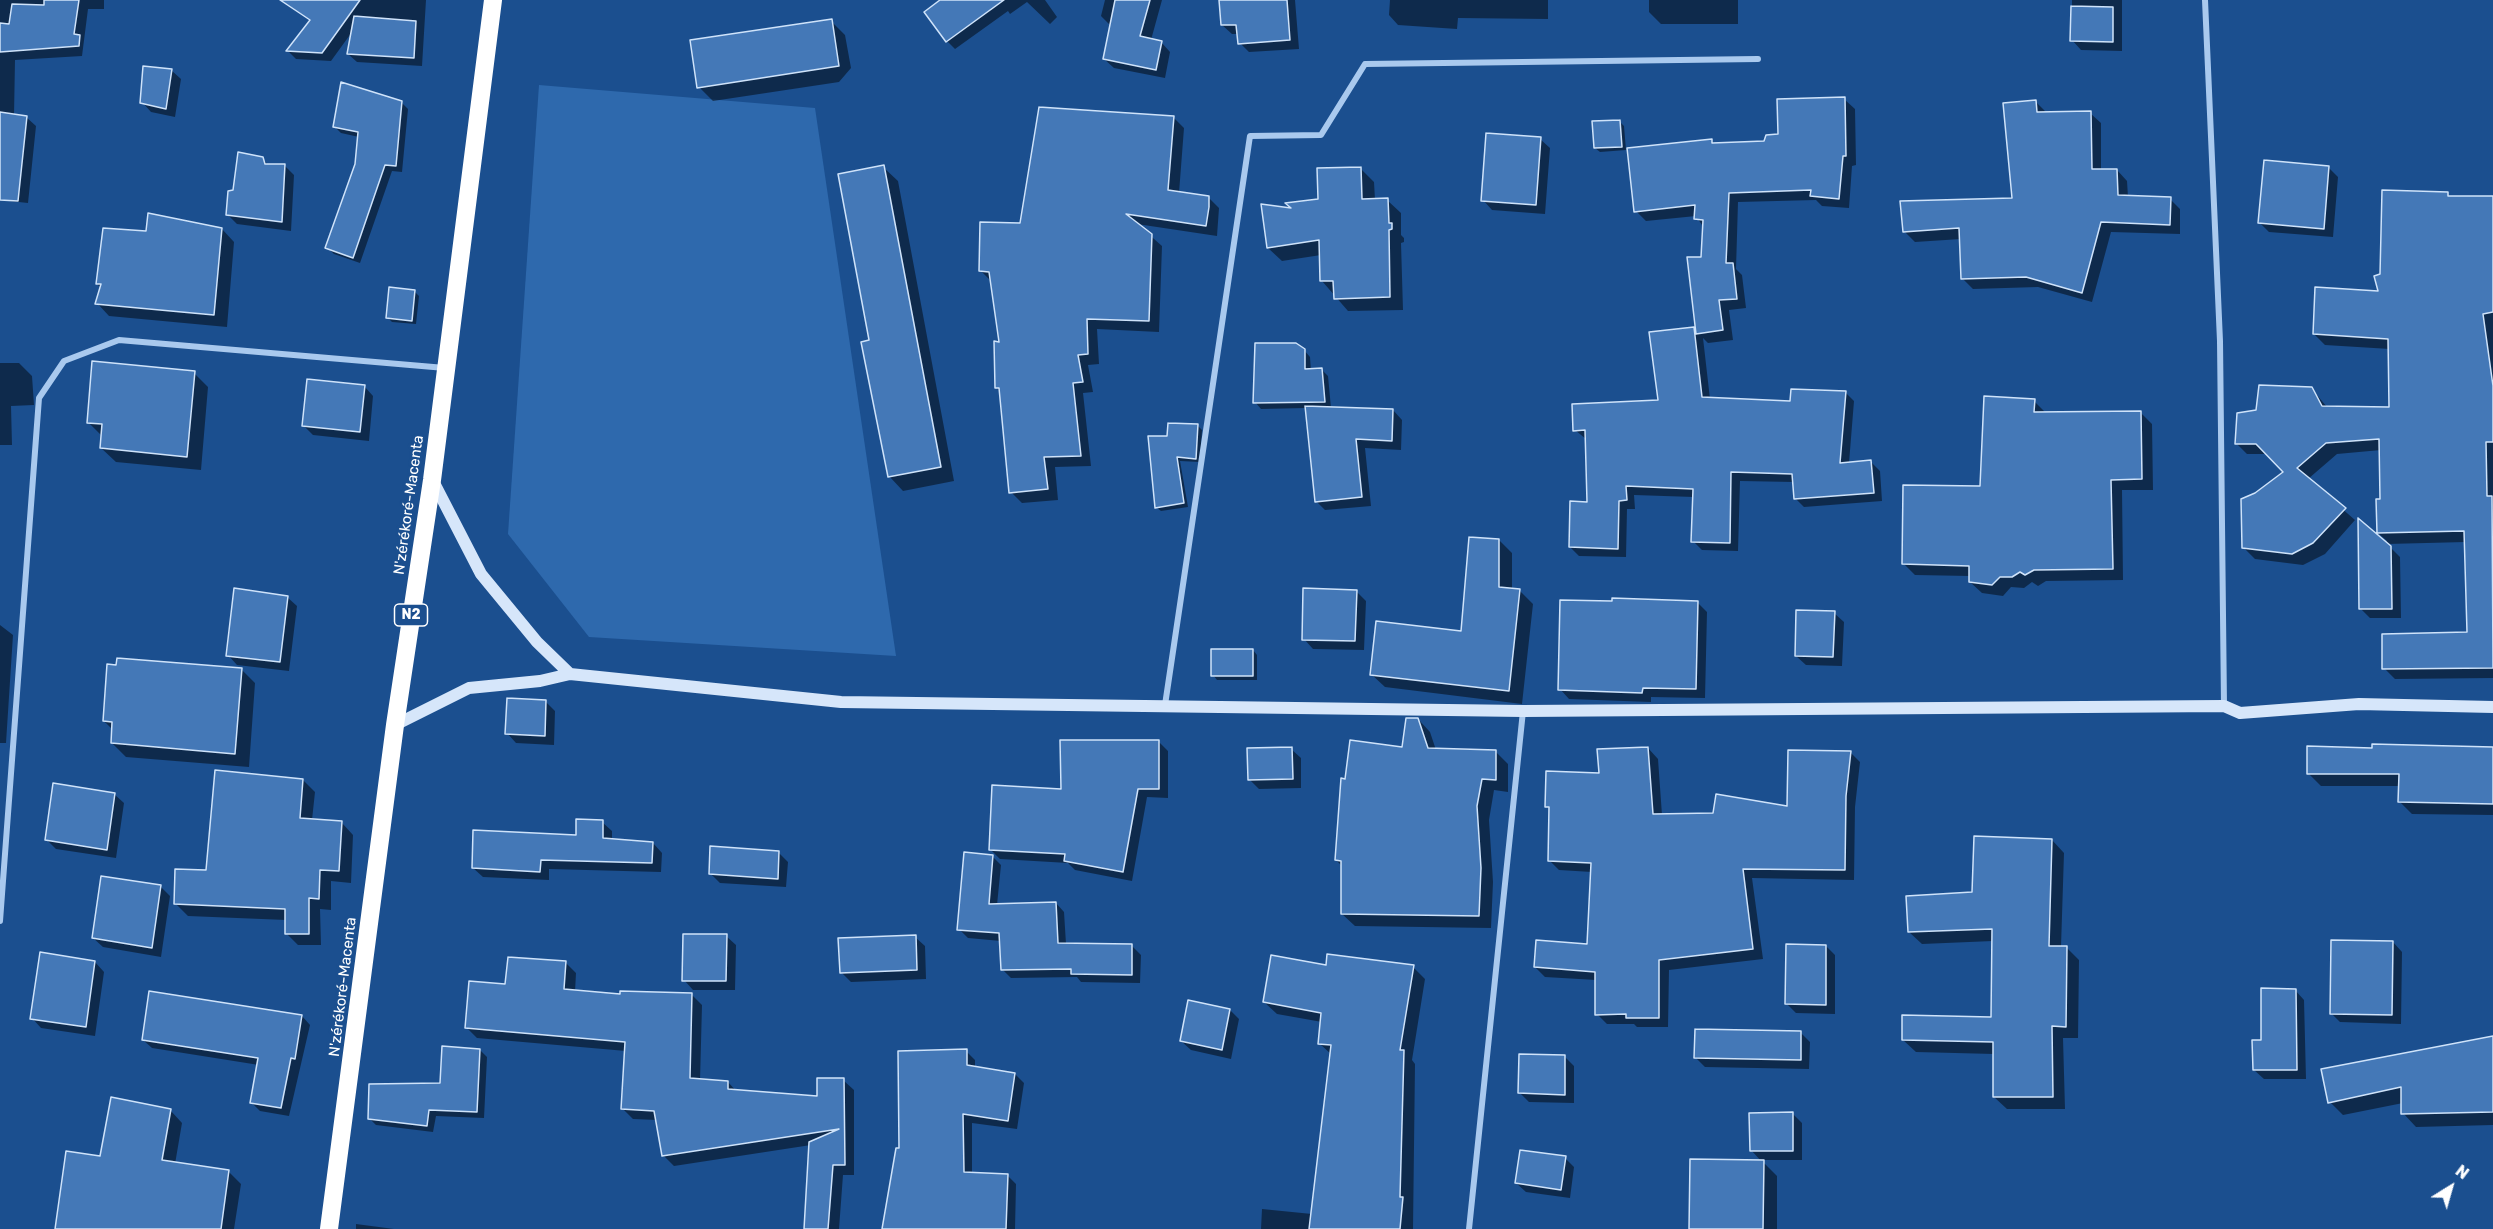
<!DOCTYPE html>
<html>
<head>
<meta charset="utf-8">
<style>
	body { margin:0 }
	#map { position:relative; width:2493px; height:1229px; overflow:hidden; background:#1b4f8f; font-family:Rubik,sans-serif }
	canvas { display:block }
	.north { position:absolute; left:2421px; top:1157px; width:60px; height:60px; -webkit-text-stroke:4px #1b4f8f; paint-order:stroke; rotate:37deg; font-size:16px; font-weight:700; line-height:24px; text-align:center; color:#fff }
	.north::after { content:''; display:block; margin:auto; width:21px; height:27px; background:#fff; clip-path:polygon(50% 0,100% 100%,50% 72%,0 100%) }
</style>
</head>
<body>
<div id="map">
<canvas width="2493" height="1229"></canvas>
<div class="north">N</div>
</div>
<script>
const context = document.querySelector('canvas').getContext('2d');
context.lineJoin = 'round';
function fillPath(path, color) { context.fillStyle = color; context.fill(path, 'evenodd'); }
const poly = rows => new Path2D(rows.map(r => 'M' + r).join(''));
function stroke(path, color, width, dash) { context.strokeStyle = color; context.lineWidth = width; context.lineCap = dash ? 'butt' : 'round'; context.setLineDash(dash || []); context.stroke(path); }
function label(font, color, halo, rows, align = 'center') {
  context.font = font + ' Rubik,sans-serif'; context.lineWidth = 6; context.setLineDash([]); context.textBaseline = 'middle'; context.strokeStyle = halo; context.fillStyle = color; for (const [text, x, y, turn = 0] of rows) {
    context.save(); context.translate(x, y); context.rotate((+turn || 0) * Math.PI / 180); context.textAlign = isNaN(turn) ? turn : align; if (halo) context.strokeText(text, 0, 0); context.fillText(text, 0, 0); context.restore();
  }
}
fillPath(poly([
	[539,85,815,108,896,656,589,637,508,534]
]), '#2e69ad');
fillPath(poly([
	[0,0,104,0,104,9,88,9,82,56,15,60,14,116,26,117,36,126,28,203,0,200],
	[308,0,426,0,422,66,357,62,348,54,352,32,331,61,296,59,288,51,311,21,301,12],
	[943,0,1045,0,1057,17,1050,24,1027,2,1010,14,1008,11,955,49,947,41],
	[1105,0,1162,0,1151,40,1161,42,1170,52,1165,78,1114,68,1104,59,1111,26,1101,16],
	[1220,0,1295,0,1299,49,1249,52,1240,43,1239,34,1232,34,1222,25],
	[1390,0,1548,0,1548,19,1458,18,1457,29,1398,25,1389,15],
	[1649,0,1738,0,1738,24,1661,24,1649,12],
	[2072,0,2122,0,2122,51,2081,50,2072,40],
	[831,21,845,35,851,68,839,82,713,101,699,87],
	[171,70,181,79,175,117,151,112,142,102],
	[1844,99,1855,109,1856,165,1852,166,1849,208,1822,206,1816,200,1738,202,1736,269,1742,275,1746,308,1729,310,1733,340,1708,343,1703,338,1710,399,1792,402,1845,392,1854,401,1849,463,1871,462,1880,471,1882,501,1804,507,1795,498,1794,482,1740,481,1738,551,1702,550,1693,541,1694,497,1634,495,1635,509,1627,509,1626,557,1579,556,1570,547,1589,504,1586,439,1575,430,1659,401,1694,329,1698,333,1704,228,1696,216,1646,221,1636,211,1712,141,1716,145,1765,143],
	[2035,101,2046,112,2090,113,2101,123,2101,170,2117,170,2127,181,2128,197,2170,199,2180,209,2180,234,2111,232,2092,302,2038,287,1973,289,1962,278,1961,239,1915,242,1904,231,2013,200],
	[401,102,408,109,402,172,392,171,360,263,334,254,327,247,357,165,359,137,341,133,334,126],
	[1173,117,1184,128,1179,193,1208,197,1219,208,1217,236,1137,224,1162,246,1159,332,1097,329,1099,364,1088,365,1093,392,1083,393,1091,466,1055,467,1058,500,1022,503,1011,492,1000,392,996,387,1001,343,992,282,981,271,1021,224],
	[1619,121,1624,126,1626,150,1600,152,1595,148],
	[1540,139,1550,148,1545,214,1492,210,1483,200],
	[262,158,269,166,285,166,294,175,291,231,237,224,227,214,234,191],
	[883,167,898,181,954,481,903,491,889,476,870,341],
	[2329,168,2338,177,2333,237,2269,232,2260,223],
	[1361,169,1374,182,1375,200,1387,200,1401,213,1401,235,1404,238,1404,242,1401,243,1403,310,1348,311,1322,281,1321,255,1282,261,1268,248,1294,210,1320,200],
	[2447,194,2451,198,2493,197,2493,678,2395,679,2384,668,2469,634,2466,542,2387,544,2400,557,2401,618,2370,618,2361,609,2387,541,2378,533,2382,500,2381,450,2337,454,2308,479,2355,520,2325,554,2303,565,2255,559,2244,548,2256,494,2285,472,2268,454,2247,454,2236,443,2258,411,2311,388,2327,407,2390,409,2390,349,2325,345,2314,334,2380,292,2381,275],
	[222,229,234,242,227,327,109,316,97,303,101,288,97,284,148,232],
	[414,291,419,296,416,324,392,322,388,318],
	[1304,350,1310,357,1311,371,1322,370,1328,376,1331,408,1393,410,1402,420,1401,450,1365,448,1371,506,1325,510,1316,501,1306,408,1261,409,1255,402],
	[0,363,19,363,32,376,34,405,11,406,12,445,0,445],
	[194,373,208,387,201,470,116,462,101,448,102,436,88,422],
	[364,386,373,396,369,441,313,435,303,425],
	[2034,401,2045,412,2141,413,2152,424,2153,490,2122,490,2123,580,2046,581,2038,586,2032,582,2024,588,2011,587,2003,596,1982,593,1970,582,1970,576,1915,575,1904,564,1981,488],
	[1198,426,1202,430,1200,462,1180,461,1188,507,1161,511,1156,507,1169,437],
	[1499,540,1512,553,1512,590,1520,591,1533,604,1522,704,1385,687,1371,674,1463,632],
	[1356,591,1366,601,1364,650,1313,649,1304,639],
	[287,597,297,606,289,671,237,665,228,655],
	[1697,602,1707,612,1705,698,1651,697,1651,702,1569,699,1560,689],
	[1834,613,1844,622,1842,666,1806,665,1796,656],
	[0,625,13,635,6,743,0,743],
	[1253,650,1257,655,1257,680,1217,680,1213,675],
	[117,667,241,669,255,683,249,767,126,757,112,743,113,730,104,721],
	[546,702,555,711,554,745,516,743,507,733],
	[1418,719,1430,732,1436,750,1496,752,1508,764,1508,792,1494,790,1489,820,1493,882,1491,928,1355,926,1342,914,1342,866,1336,860,1346,780,1403,748],
	[1159,742,1168,751,1168,798,1147,797,1132,881,1075,870,1068,863,1000,859,990,849,1062,791],
	[2309,747,2493,749,2493,815,2412,814,2400,802,2400,786,2321,786,2308,773],
	[1648,748,1658,759,1662,815,1715,814,1789,807,1850,752,1860,762,1855,807,1854,880,1752,878,1763,959,1669,970,1668,1027,1637,1027,1634,1024,1607,1024,1597,1014,1596,980,1545,977,1535,967,1589,946,1592,872,1559,870,1549,860,1551,810,1546,806],
	[1291,749,1301,758,1301,788,1259,789,1249,779],
	[303,780,315,792,312,820,342,823,353,835,351,883,331,881,331,910,320,909,321,945,298,945,286,933,286,920,188,916,176,904],
	[114,794,124,803,116,858,56,849,46,839],
	[602,822,612,831,612,840,653,843,662,853,661,872,549,869,549,880,483,877,473,868,577,836],
	[2052,840,2064,853,2061,947,2067,948,2079,960,2078,1038,2063,1038,2065,1109,2007,1109,1994,1097,1994,1054,1916,1052,1903,1040,1992,1018,1993,941,1922,944,1909,932,1974,894],
	[778,852,788,862,786,887,720,883,710,873],
	[992,856,1001,865,997,905,1056,903,1064,912,1066,944,1132,946,1141,955,1140,983,1081,982,1077,977,1011,978,1002,969,1001,941,968,938,959,929],
	[161,887,170,896,161,957,103,947,93,938],
	[726,936,736,945,735,990,693,990,684,980],
	[915,937,925,946,926,979,851,982,841,972],
	[2393,942,2402,952,2401,1024,2340,1022,2331,1013],
	[1826,946,1835,955,1835,1014,1796,1013,1787,1004],
	[95,962,104,972,95,1036,41,1028,32,1018],
	[566,963,576,973,575,992,622,996,691,994,702,1005,700,1081,728,1082,737,1092,818,1097,843,1080,854,1090,854,1175,843,1175,839,1229,805,1229,811,1145,674,1166,663,1155,657,1120,633,1119,623,1109,626,1051,477,1038,467,1028,507,986],
	[1327,967,1413,967,1425,979,1412,1060,1415,1064,1413,1229,1261,1229,1262,1209,1312,1214,1332,1055,1320,1044,1322,1022,1277,1014,1264,1002],
	[2295,990,2304,1000,2306,1079,2264,1079,2254,1070,2262,1041],
	[1230,1010,1239,1019,1231,1059,1191,1050,1181,1041],
	[302,1016,310,1025,289,1116,260,1111,251,1102,259,1065,152,1048,143,1040],
	[1800,1032,1810,1042,1809,1069,1705,1067,1696,1058],
	[2493,1037,2493,1125,2416,1127,2403,1113,2403,1103,2343,1115,2330,1102],
	[480,1050,487,1057,484,1118,436,1116,433,1132,376,1125,369,1118,441,1084],
	[966,1051,975,1060,975,1068,1015,1074,1024,1083,1017,1129,972,1123,972,1173,1007,1175,1016,1184,1015,1229,884,1229,901,1149],
	[1565,1057,1574,1066,1574,1103,1529,1102,1520,1093],
	[171,1111,182,1123,175,1164,229,1172,241,1184,234,1229,56,1229,101,1158],
	[1792,1113,1802,1123,1802,1160,1761,1160,1777,1176,1777,1229,1690,1229,1762,1162,1751,1150],
	[1565,1158,1574,1167,1570,1198,1526,1192,1516,1183],
	[356,1224,394,1229,356,1229]
]), '#0007');
const building = poly([
	[44,0,79,0,74,34,80,35,79,46,0,52,0,23,9,24,12,4,44,5,44,0],
	[280,0,360,0,322,53,286,51,310,20,280,0],
	[940,0,1004,0,946,42,924,12,940,0],
	[1115,0,1150,0,1140,36,1162,41,1156,70,1103,59,1115,0],
	[1219,0,1287,0,1290,40,1238,44,1236,25,1221,25,1219,0],
	[2071,6,2113,7,2113,42,2070,41,2071,6],
	[354,16,416,21,414,58,347,54,354,16],
	[832,19,839,66,697,88,690,40,832,19],
	[143,66,172,69,166,109,140,103,143,66],
	[341,82,402,101,396,166,385,165,353,258,325,248,355,164,358,132,333,127,341,82],
	[1845,97,1846,156,1843,156,1839,199,1810,196,1811,190,1729,193,1726,263,1733,263,1737,299,1719,300,1723,330,1696,334,1687,257,1701,257,1703,220,1694,219,1695,205,1634,212,1627,148,1712,139,1712,143,1764,141,1766,135,1778,134,1777,99,1845,97],
	[2036,100,2037,112,2091,111,2092,169,2117,169,2118,195,2171,197,2170,225,2101,222,2082,293,2026,277,1961,279,1959,228,1903,232,1900,201,2012,198,2003,103,2036,100],
	[1039,107,1174,116,1168,190,1209,196,1209,207,1206,226,1126,214,1152,234,1149,321,1087,319,1088,354,1078,355,1083,382,1073,383,1081,456,1044,457,1048,489,1009,493,999,388,995,388,994,341,999,342,989,272,979,271,980,222,1020,223,1039,107],
	[0,112,27,116,18,201,0,200,0,112],
	[1620,120,1622,147,1594,148,1592,121,1620,120],
	[1486,133,1541,137,1536,205,1481,201,1486,133],
	[238,152,263,157,265,164,285,164,282,222,226,215,228,191,233,190,238,152],
	[2264,160,2329,166,2324,229,2258,223,2264,160],
	[884,165,941,467,888,477,861,342,869,340,838,174,884,165],
	[1361,167,1362,199,1388,198,1389,223,1392,223,1392,229,1389,230,1390,297,1334,299,1333,281,1320,281,1319,240,1267,248,1261,204,1291,208,1285,203,1318,199,1317,168,1361,167],
	[2382,190,2448,192,2448,196,2493,196,2493,312,2483,314,2493,386,2493,442,2486,442,2487,496,2492,496,2493,668,2382,669,2382,634,2467,632,2464,531,2377,533,2376,499,2380,499,2379,439,2326,443,2297,468,2346,508,2313,543,2292,554,2242,548,2241,499,2255,493,2283,472,2256,444,2235,444,2237,413,2256,410,2259,385,2312,387,2322,406,2389,407,2388,339,2313,334,2315,287,2378,291,2374,276,2380,274,2382,190],
	[148,213,222,228,214,315,95,304,101,284,96,284,103,228,146,231,148,213],
	[389,287,415,290,412,321,386,318,389,287],
	[1694,327,1702,397,1790,401,1791,389,1846,391,1840,463,1871,460,1874,493,1794,499,1792,474,1731,472,1730,543,1691,542,1693,489,1626,486,1627,500,1619,501,1618,549,1569,547,1570,501,1587,502,1585,430,1573,431,1572,404,1658,400,1649,332,1694,327],
	[1255,343,1296,343,1305,349,1305,369,1322,368,1325,402,1253,403,1255,343],
	[92,361,195,371,187,457,100,448,102,424,87,423,92,361],
	[307,379,365,385,360,432,302,426,307,379],
	[1984,396,2035,399,2034,412,2141,411,2142,479,2111,480,2113,569,2034,570,2025,575,2020,572,2012,577,2000,577,1992,585,1969,582,1969,566,1902,564,1903,485,1980,486,1984,396],
	[1305,406,1393,409,1392,441,1356,439,1362,497,1315,502,1305,406],
	[1168,423,1198,424,1196,459,1177,457,1184,503,1155,508,1148,436,1167,436,1168,423],
	[2358,518,2391,546,2392,609,2359,609,2358,518],
	[1469,537,1499,539,1499,587,1520,589,1509,691,1370,675,1376,621,1461,631,1469,537],
	[234,588,288,596,280,662,226,656,234,588],
	[1303,588,1357,590,1355,641,1302,640,1303,588],
	[1612,598,1698,601,1696,689,1643,688,1642,693,1558,690,1560,600,1612,601,1612,598],
	[1796,610,1835,611,1833,657,1795,656,1796,610],
	[1211,649,1253,649,1253,676,1211,676,1211,649],
	[117,658,242,668,235,754,111,743,112,722,103,721,107,664,116,665,117,658],
	[507,698,546,700,545,736,505,734,507,698],
	[1406,718,1418,718,1428,748,1496,750,1496,780,1482,779,1477,806,1481,868,1479,916,1341,914,1341,861,1335,860,1341,778,1345,779,1350,740,1402,747,1406,718],
	[1060,740,1159,740,1159,789,1138,789,1123,872,1064,861,1065,854,989,850,992,785,1061,789,1060,740],
	[2372,744,2493,747,2493,804,2398,802,2399,774,2307,774,2307,746,2372,748,2372,744],
	[1292,747,1293,779,1248,780,1247,748,1292,747],
	[1648,747,1653,814,1713,813,1716,794,1787,806,1788,750,1851,751,1846,796,1845,870,1743,869,1753,949,1659,960,1659,1018,1626,1018,1626,1014,1595,1015,1595,972,1534,967,1536,940,1587,944,1591,863,1548,861,1549,807,1545,807,1546,771,1599,773,1597,749,1648,747],
	[215,770,303,779,300,818,342,821,339,871,320,870,319,899,309,898,309,934,285,934,285,909,174,904,175,869,206,870,215,770],
	[53,783,115,793,107,850,45,840,53,783],
	[576,819,603,820,603,838,653,842,652,863,541,860,540,872,472,868,473,830,576,835,576,819],
	[1974,836,2052,839,2049,946,2067,946,2066,1027,2052,1026,2053,1097,1993,1097,1993,1042,1902,1040,1902,1015,1991,1017,1992,929,1908,932,1906,896,1972,892,1974,836],
	[710,846,779,851,778,879,709,874,710,846],
	[964,852,993,855,989,904,1056,902,1058,943,1132,944,1132,975,1071,974,1071,969,1001,970,999,933,957,930,964,852],
	[101,876,161,885,152,948,92,938,101,876],
	[683,934,727,934,726,981,682,981,683,934],
	[916,935,917,970,840,973,838,938,916,935],
	[2331,940,2393,941,2392,1015,2330,1014,2331,940],
	[1786,944,1826,945,1826,1005,1785,1004,1786,944],
	[40,952,95,961,86,1027,30,1019,40,952],
	[1327,954,1414,965,1400,1050,1404,1050,1400,1197,1403,1197,1400,1229,1309,1229,1331,1045,1318,1044,1321,1013,1263,1002,1271,955,1326,965,1327,954],
	[508,957,566,961,564,989,620,994,620,991,692,993,690,1078,728,1081,728,1089,817,1096,817,1078,844,1078,845,1165,833,1165,828,1229,804,1229,809,1142,839,1129,662,1156,654,1111,621,1109,625,1042,465,1028,469,981,505,984,508,957],
	[2261,988,2296,989,2297,1070,2253,1070,2252,1040,2261,1040,2261,988],
	[149,991,302,1015,295,1059,291,1058,281,1108,250,1103,258,1058,142,1040,149,991],
	[1188,1000,1230,1009,1222,1050,1180,1041,1188,1000],
	[1695,1029,1801,1031,1801,1060,1694,1058,1695,1029],
	[2493,1036,2493,1112,2401,1114,2401,1087,2328,1103,2321,1069,2493,1036],
	[442,1046,480,1049,477,1112,429,1110,427,1126,368,1119,369,1084,440,1083,442,1046],
	[967,1049,967,1065,1015,1073,1008,1121,963,1114,964,1172,1008,1174,1006,1229,882,1229,896,1148,899,1148,898,1051,967,1049],
	[1519,1054,1565,1055,1565,1095,1518,1093,1519,1054],
	[111,1097,171,1109,162,1160,229,1170,221,1229,55,1229,66,1151,100,1156,111,1097],
	[1793,1112,1793,1151,1750,1151,1749,1113,1793,1112],
	[1520,1150,1566,1156,1561,1190,1515,1183,1520,1150],
	[1690,1159,1764,1160,1763,1229,1689,1229,1690,1159]
]);
fillPath(building, '#4478b7');
stroke(building, '#cfe3fa', 1.5);
stroke(poly([
	[2205,0,2220,341,2224,706],
	[1165,705,1250,136,1321,135,1365,64,1758,59],
	[0,921,39,398,64,361,119,340,445,368],
	[1469,1229,1523,711]
]), '#a9c9ee', 6);
stroke(poly([
	[433,481,481,574,537,642,570,674],
	[395,725,469,688,540,681,570,674,841,702,1523,711,2224,706,2240,713,2359,704,2493,707]
]), '#d6e6fa', 12);
stroke(poly([
	[329,1229,395,725,432,480,493,0]
]), '#fff', 18);
for (const [x, y, w] of [
	[411,615,33]
]) { const box = new Path2D(); box.roundRect(x - w / 2, y - 11, w, 22, 4.5); context.fillStyle = '#1b4f8f'; context.fill(box); stroke(box, '#fff', 1.5); }
label('bold 14px', '#fff', null, [
	["N2",411,615]
]);
label('15px', '#fff', '#1b4f8f', [
	["N'zérékoré-Macenta",409,505,-82],
	["N'zérékoré-Macenta",343,987,-83]
]);
</script>
</body>
</html>
